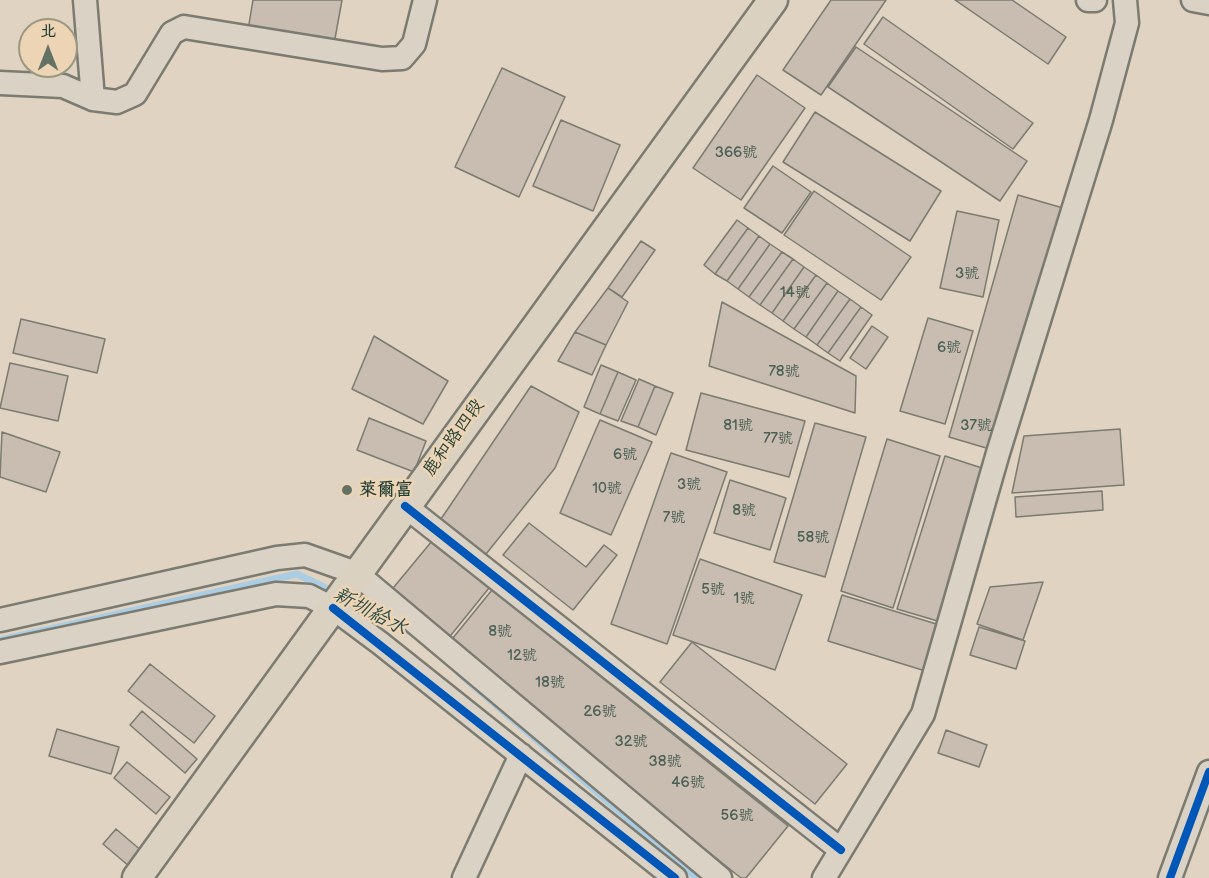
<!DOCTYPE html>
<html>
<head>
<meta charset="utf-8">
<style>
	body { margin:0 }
	#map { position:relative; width:1209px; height:878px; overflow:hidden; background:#e0d3c1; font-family:"Balsamiq Sans","LXGW WenKai TC",sans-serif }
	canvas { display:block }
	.north { position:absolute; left:18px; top:18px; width:60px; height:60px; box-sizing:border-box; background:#edd4b4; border:2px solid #9b9881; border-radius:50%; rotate:0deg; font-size:16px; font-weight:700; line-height:24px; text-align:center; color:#1f3d34 }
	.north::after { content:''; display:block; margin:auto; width:21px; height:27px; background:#637265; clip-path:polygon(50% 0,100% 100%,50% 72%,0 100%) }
</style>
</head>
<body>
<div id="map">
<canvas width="1209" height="878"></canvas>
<div class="north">北</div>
</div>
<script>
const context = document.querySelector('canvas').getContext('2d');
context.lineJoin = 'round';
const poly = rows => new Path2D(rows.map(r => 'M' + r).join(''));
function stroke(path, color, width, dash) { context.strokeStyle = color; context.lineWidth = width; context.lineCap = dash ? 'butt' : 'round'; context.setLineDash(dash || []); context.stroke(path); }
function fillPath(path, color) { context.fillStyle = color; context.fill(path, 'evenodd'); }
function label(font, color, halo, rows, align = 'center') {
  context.font = font + ' "Balsamiq Sans","LXGW WenKai TC",sans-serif'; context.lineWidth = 5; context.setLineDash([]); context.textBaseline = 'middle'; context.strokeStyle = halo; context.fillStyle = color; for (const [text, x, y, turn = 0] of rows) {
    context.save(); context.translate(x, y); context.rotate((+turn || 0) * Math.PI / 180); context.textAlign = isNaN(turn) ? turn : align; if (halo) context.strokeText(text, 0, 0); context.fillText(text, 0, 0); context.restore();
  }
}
stroke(poly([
	[348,600,410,632],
	[0,640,297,574,336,593],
	[460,674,697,878]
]), '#aacde3', 7);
const building = poly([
	[253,0,342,0,334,44,248,30,253,0],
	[831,0,886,0,821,95,783,70,831,0],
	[955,0,1012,0,1066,37,1048,64,955,0],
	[883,17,1033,123,1013,149,864,44,883,17],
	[856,47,1027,161,1000,201,828,87,856,47],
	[502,68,565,97,519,197,455,167,502,68],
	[757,75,805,108,741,200,693,168,757,75],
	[815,112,941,191,910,241,783,162,815,112],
	[561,120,620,145,593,211,533,186,561,120],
	[773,166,811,192,782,233,744,208,773,166],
	[814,191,911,257,881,300,784,235,814,191],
	[1018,195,1063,208,993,450,949,437,1018,195],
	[957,211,999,220,983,297,940,288,957,211],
	[737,220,748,228,715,274,704,265,737,220],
	[748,228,759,236,727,281,715,274,748,228],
	[759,236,770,244,738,289,727,281,759,236],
	[641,241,655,250,622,297,608,288,641,241],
	[770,244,782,252,749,297,738,289,770,244],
	[782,252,793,259,760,305,749,297,782,252],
	[793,259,804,267,772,313,760,305,793,259],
	[804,267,816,275,783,321,772,313,804,267],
	[816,275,827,283,794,329,783,321,816,275],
	[827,283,838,291,806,337,794,329,827,283],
	[608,288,628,302,606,345,575,332,608,288],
	[838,291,850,299,817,345,806,337,838,291],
	[850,299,861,307,828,353,817,345,850,299],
	[722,302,856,376,855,413,709,366,722,302],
	[861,307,872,315,840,361,828,353,861,307],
	[928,318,973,331,945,424,900,411,928,318],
	[21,319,105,339,97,373,13,353,21,319],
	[872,326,888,337,866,369,850,358,872,326],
	[575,332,606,345,592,375,558,361,575,332],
	[374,336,448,381,423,424,352,389,374,336],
	[10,363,68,376,58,421,0,408,10,363],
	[601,365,618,372,600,414,584,407,601,365],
	[618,372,636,380,618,421,600,414,618,372],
	[639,379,655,386,638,427,621,421,639,379],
	[531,386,579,412,555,468,486,554,441,519,531,386],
	[655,386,673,393,656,435,638,427,655,386],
	[701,393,805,421,789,477,686,450,701,393],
	[369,418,426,441,414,472,357,450,369,418],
	[600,420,652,442,611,535,560,513,600,420],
	[815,423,866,437,825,577,774,562,815,423],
	[1120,429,1124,485,1012,493,1024,436,1120,429],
	[2,432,60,452,46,492,0,477,2,432],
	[887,439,940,456,893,608,841,591,887,439],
	[671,453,727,472,667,644,611,624,671,453],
	[945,456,988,470,941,622,897,609,945,456],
	[730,480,786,498,770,550,714,533,730,480],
	[1102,491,1103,510,1016,517,1015,497,1102,491],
	[529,523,586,567,604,545,617,555,573,610,503,555,529,523],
	[432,541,489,588,447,640,389,593,432,541],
	[700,559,802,595,775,670,673,635,700,559],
	[1043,582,1023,640,977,624,990,587,1043,582],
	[492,590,788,826,746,878,741,878,448,644,492,590],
	[842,595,946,627,932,673,828,641,842,595],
	[979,627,1025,641,1016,669,970,655,979,627],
	[692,642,847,764,815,804,660,682,692,642],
	[150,664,215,716,194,743,128,691,150,664],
	[142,711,197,759,185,773,130,725,142,711],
	[57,729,119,747,111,774,49,756,57,729],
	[946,730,987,745,979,767,938,753,946,730],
	[127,762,170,797,156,814,114,778,127,762],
	[116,829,143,852,130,867,103,844,116,829]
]);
fillPath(building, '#c9bdb1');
stroke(building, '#7b7b71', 1.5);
const minor = poly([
	[85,0,93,99],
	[1088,0,1095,0],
	[1193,0,1209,3],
	[0,83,63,86,93,99,117,102,135,94,172,33,184,27,382,59,402,58,414,44,425,0],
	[405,506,841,850],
	[0,620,277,558,305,555,356,573,720,878],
	[0,652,276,594,309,596,333,608,380,643,675,878],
	[464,878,521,755],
	[824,878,923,714,998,453,1101,120,1127,23,1125,0],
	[1170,878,1209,772]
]);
const major = poly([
	[137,878,773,0]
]);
stroke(minor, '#7b7b71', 27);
stroke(major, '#7b7b71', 33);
stroke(minor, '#dbd2c6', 22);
stroke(major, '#dbd1c0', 28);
stroke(poly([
	[405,506,841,850],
	[333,608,675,878],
	[1170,878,1209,772]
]), '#0057b8', 8);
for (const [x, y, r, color] of [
	[347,490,6,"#637265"]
]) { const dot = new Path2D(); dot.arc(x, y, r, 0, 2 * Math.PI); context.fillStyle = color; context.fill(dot); stroke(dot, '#edd4b4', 2); }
label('15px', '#4d6056', null, [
	["366號",736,153],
	["3號",967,274],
	["14號",795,293],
	["6號",949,348],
	["78號",784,372],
	["81號",738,426],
	["37號",976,426],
	["77號",778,439],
	["6號",625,455],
	["3號",689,485],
	["10號",607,489],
	["8號",744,511],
	["7號",674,518],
	["58號",813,538],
	["5號",713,590],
	["1號",744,599],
	["8號",500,632],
	["12號",522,656],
	["18號",550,683],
	["26號",600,712],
	["32號",631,742],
	["38號",665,762],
	["46號",688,783],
	["56號",737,816]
]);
label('18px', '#1f3d34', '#edd4b4', [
	["鹿和路四段",454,438,-54]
]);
label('bold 18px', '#1f3d34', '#edd4b4', [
	["萊爾富",359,490]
], 'left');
label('italic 20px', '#2b4b47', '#edd4b4', [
	["新圳給水",370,612,28]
]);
</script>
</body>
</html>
